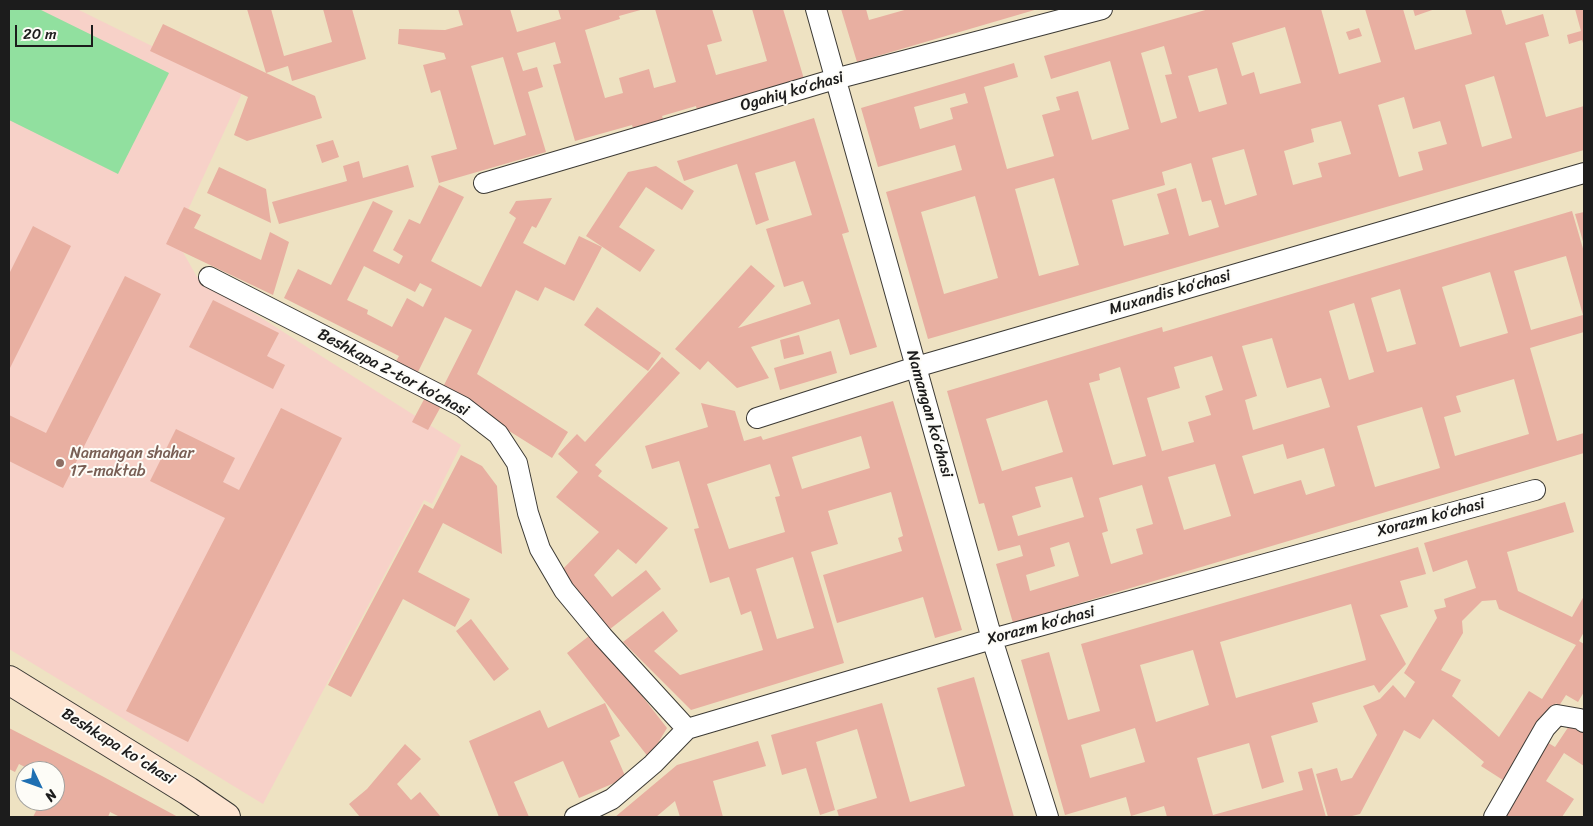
<!DOCTYPE html>
<html>
<head>
<meta charset="utf-8">
<style>
	body { margin:0 }
	#map { position:relative; width:1593px; height:826px; overflow:hidden; background:#eee2c2; font-family:Sriracha,sans-serif }
	canvas { display:block }
	.frame { position:absolute; inset:0; border:10px solid #1c1c1c; pointer-events:none }
	.north { position:absolute; left:15px; top:761px; width:50px; height:50px; box-sizing:border-box; background:#fdfcf7; border:1px solid #a3a29f; border-radius:50%; rotate:132deg; font-size:14px; font-weight:700; line-height:20px; text-align:center; color:#1c1c1c }
	.north::after { content:''; display:block; margin:auto; width:18px; height:22px; background:#1f6fb2; clip-path:polygon(50% 0,100% 100%,50% 72%,0 100%) }
	.scale { position:absolute; left:15px; top:25px; width:78px; height:22px; box-sizing:border-box; border:2px solid #1c1c1c; border-top:0; padding-left:6px; font-size:15px; line-height:18px; white-space:nowrap; color:#1c1c1c; -webkit-text-stroke:4px #fdfcf7; paint-order:stroke }
</style>
</head>
<body>
<div id="map">
<canvas width="1593" height="826"></canvas>
<div class="frame"></div>
<div class="north">N</div>
<div class="scale">20 m</div>
</div>
<script>
const context = document.querySelector('canvas').getContext('2d');
context.lineJoin = 'round';
function fillPath(path, color) { context.fillStyle = color; context.fill(path, 'evenodd'); }
const poly = rows => new Path2D(rows.map(r => 'M' + r).join(''));
function stroke(path, color, width, dash) { context.strokeStyle = color; context.lineWidth = width; context.lineCap = dash ? 'butt' : 'round'; context.setLineDash(dash || []); context.stroke(path); }
function label(font, color, halo, rows, align = 'center') {
  context.font = font + ' Sriracha,sans-serif'; context.lineWidth = 4; context.setLineDash([]); context.textBaseline = 'middle'; context.strokeStyle = halo; context.fillStyle = color; for (const [text, x, y, turn = 0] of rows) {
    context.save(); context.translate(x, y); context.rotate((+turn || 0) * Math.PI / 180); context.textAlign = isNaN(turn) ? turn : align; if (halo) context.strokeText(text, 0, 0); context.fillText(text, 0, 0); context.restore();
  }
}
fillPath(poly([
	[9,9,77,9,243,91,175,238,197,277,461,445,432,504,424,500,263,804,9,649]
]), '#f7d1c8');
fillPath(poly([
	[9,9,39,9,169,73,118,174,9,120]
]), '#91e09f');
fillPath(poly([
	[247,9,271,9,284,56,332,42,323,9,352,9,366,59,292,81,288,66,266,73,315,96,322,118,247,141,234,135,248,97,150,51,163,24,266,73],
	[458,9,510,9,517,32,561,19,558,9,644,9,619,16,620,19,585,30,605,98,623,93,619,78,649,69,654,88,676,82,655,9,712,9,722,41,707,45,716,75,767,61,752,9,783,9,804,79,697,110,696,106,662,116,663,119,633,128,632,125,575,141,553,65,561,63,555,42,517,53,523,71,537,67,543,87,528,92,546,152,439,183,431,156,457,149,440,90,431,93,423,65,446,59,444,53,398,44,399,29,445,30,463,25],
	[503,57,526,135,494,145,471,66],
	[841,9,866,9,869,20,908,9,1038,9,857,62],
	[1209,9,1321,9,1339,74,1381,62,1365,9,1403,9,1415,50,1472,34,1465,9,1501,9,1506,25,1543,14,1549,36,1525,43,1546,117,1584,106,1584,150,928,339,886,192,962,170,955,145,878,167,861,108,1014,63,1018,77,984,87,1007,169,1054,156,1042,115,1060,110,1056,97,1078,91,1092,140,1129,129,1110,61,1051,79,1044,56],
	[1285,27,1301,83,1260,94,1254,72,1242,76,1232,43],
	[1164,46,1172,74,1165,75,1177,118,1161,123,1141,53],
	[1217,68,1227,104,1199,112,1188,76],
	[1494,76,1512,138,1482,147,1465,85],
	[965,93,968,103,950,108,953,119,920,129,914,107],
	[1404,97,1413,129,1440,121,1447,144,1418,152,1423,170,1399,177,1378,105],
	[1341,121,1351,154,1318,163,1322,177,1293,185,1284,151,1314,142,1311,129],
	[1244,149,1257,195,1225,205,1212,158],
	[1191,163,1202,202,1211,200,1219,227,1189,236,1176,188,1157,194,1169,234,1124,246,1112,200,1165,185,1162,172],
	[1054,178,1079,265,1039,276,1015,189],
	[975,196,998,278,944,294,921,212],
	[1413,9,1435,9,1415,16],
	[1575,9,1584,9,1584,46,1582,40,1569,44,1567,35,1581,31],
	[1359,28,1362,36,1349,40,1346,32],
	[814,118,849,232,842,234,877,347,850,355,839,319,751,347,769,378,737,388,708,361,700,370,675,349,751,265,775,286,738,328,811,304,803,281,784,287,766,229,812,215,795,161,755,173,769,220,756,225,737,164,684,181,677,161],
	[333,140,339,157,322,163,316,145],
	[359,161,363,178,408,165,414,187,279,224,272,202,347,181,343,166],
	[656,166,694,191,682,210,646,187,619,227,655,250,640,272,586,236,628,172],
	[219,167,266,189,271,223,207,193],
	[439,185,464,197,431,261,481,287,516,218,509,213,516,201,552,198,536,228,532,226,523,243,565,265,579,236,602,247,574,301,545,287,538,301,516,290,477,374,568,432,552,458,460,400,443,387,472,330,445,317,417,374,395,363,399,356,284,298,298,269,331,285,373,201,393,211,373,251,399,264,403,256,393,250,409,219,420,224],
	[364,266,415,292,420,283,432,289,423,307,407,298,392,327,367,314,368,310,347,300],
	[184,207,201,215,194,228,261,260,270,232,289,242,273,295,166,244],
	[1572,211,1584,252,1584,332,1530,348,1557,441,1584,433,1584,453,1013,623,996,564,1023,556,1020,545,998,551,984,503,979,504,947,391,1162,327,1163,332],
	[1566,256,1583,315,1531,330,1514,271],
	[1490,272,1508,333,1460,347,1442,287],
	[1400,289,1416,344,1387,352,1371,298],
	[1354,303,1374,372,1349,380,1329,311],
	[1272,338,1287,388,1321,378,1330,407,1253,430,1245,400,1257,396,1242,346],
	[1212,356,1223,390,1205,396,1211,415,1188,422,1194,442,1162,451,1147,398,1180,388,1174,367],
	[1120,367,1146,456,1113,465,1089,383,1100,380,1099,374],
	[1514,379,1529,434,1455,456,1444,417,1461,412,1456,396],
	[1047,400,1063,452,1002,471,986,419],
	[1422,407,1440,468,1375,487,1357,426],
	[1283,444,1287,459,1324,448,1335,486,1306,495,1301,480,1254,494,1242,456],
	[1215,464,1231,516,1184,530,1168,477],
	[1072,477,1084,517,1018,536,1012,516,1041,507,1035,487],
	[1142,485,1153,524,1136,529,1143,554,1111,564,1102,533,1108,531,1099,498],
	[1069,542,1079,576,1030,591,1026,575,1055,566,1050,548],
	[1584,212,1584,245,1575,214],
	[33,226,71,246,9,370,9,274],
	[125,276,161,294,63,488,9,461,9,415,46,433],
	[213,300,279,333,267,356,285,365,273,389,189,347],
	[597,307,661,353,648,371,584,325],
	[799,335,804,354,784,359,780,340],
	[831,351,837,373,780,390,774,368],
	[662,357,680,373,595,465,602,471,598,476,668,528,636,564,618,549,594,575,612,597,646,570,661,589,605,633,558,574,599,532,556,497,578,472,558,454,577,434,585,442],
	[429,390,445,399,428,430,412,422],
	[893,401,962,630,935,638,923,597,837,623,823,575,902,551,898,538,903,536,891,492,828,511,838,544,811,552,844,663,691,710,623,642,663,611,678,631,654,651,680,675,763,650,751,611,741,615,729,577,710,583,694,529,699,528,679,461,652,469,645,446,708,427,701,403,735,411,744,441,761,436,763,440],
	[861,436,870,468,802,489,792,457],
	[770,464,780,496,775,497,785,532,729,549,707,484],
	[793,557,814,628,777,639,756,569],
	[281,408,342,438,188,742,126,711,225,518,150,481,176,429,235,458,223,482,239,490],
	[461,455,482,466,497,486,502,554,443,523,418,572,470,599,455,627,403,599,351,697,328,685,424,504,433,509],
	[1565,502,1574,532,1507,552,1518,591,1572,617,1584,596,1584,632,1579,641,1584,644,1584,692,1578,702,1566,695,1559,706,1556,703,1506,782,1481,766,1484,762,1433,719,1420,739,1404,730,1360,814,1348,817,1328,817,1316,774,1337,768,1341,781,1352,778,1377,735,1363,706,1380,699,1393,685,1405,698,1415,682,1404,673,1437,618,1434,610,1446,607,1444,599,1476,588,1467,560,1433,572,1424,543],
	[1496,600,1499,609,1576,645,1542,699,1529,691,1499,737,1452,696,1461,680,1441,670,1463,633,1462,621,1482,601],
	[1418,547,1426,574,1400,581,1408,607,1380,615,1406,664,1379,693,1374,685,1312,703,1318,722,1271,736,1284,782,1262,789,1249,743,1197,758,1213,815,1303,790,1298,772,1312,768,1326,817,1167,817,1164,806,1131,816,1126,797,1065,815,1021,660,1049,652,1068,720,1100,711,1081,644],
	[1351,604,1366,660,1236,698,1220,642],
	[1193,650,1209,705,1156,722,1140,665],
	[1135,728,1145,762,1090,778,1081,745],
	[471,619,509,669,494,681,456,631],
	[593,633,667,728,649,758,567,653],
	[974,677,1014,817,839,817,837,810,877,798,857,729,816,742,835,810,820,815,806,768,782,775,771,735,882,703,910,802,965,786,937,688],
	[605,703,620,736,610,741,626,778,579,798,563,761,514,782,529,817,499,817,469,741,540,710,548,728],
	[1571,723,1584,732,1584,766,1564,753,1546,781,1574,799,1562,817,1500,817,1545,741,1555,747],
	[9,728,102,776,178,817,120,817,110,812,108,817,33,817,41,801,55,801,55,771,33,771,19,764,15,772,9,769],
	[758,741,766,766,713,781,723,817,680,817,675,801,656,817,615,817,677,765],
	[405,744,421,759,397,784,411,800,420,792,441,817,360,817,349,804,367,789]
]), '#e8afa1');
const street = poly([
	[816,9,992,639,1048,817],
	[484,183,835,79,1102,9],
	[209,277,463,407,498,434,517,463,528,513,540,549,564,590,603,637,687,729],
	[757,418,916,367,1584,173],
	[575,817,612,799,653,764,687,729,992,639,1535,490],
	[1494,817,1545,728,1557,715,1580,719,1584,722]
]);
const secondary = poly([
	[9,680,188,791,226,817]
]);
stroke(street, '#3c3a35', 22);
stroke(secondary, '#3c3a35', 30);
stroke(street, '#fff', 20);
stroke(secondary, '#fde4d1', 28);
for (const [x, y, r, color] of [
	[60,463,5,"#8d6e63"]
]) { const dot = new Path2D(); dot.arc(x, y, r, 0, 2 * Math.PI); context.fillStyle = color; context.fill(dot); stroke(dot, '#fdfcf7', 2); }
label('16px', '#1c1c1c', '#fdfcf7', [
	["Ogahiy koʻchasi",792,92,-16],
	["Muxandis koʻchasi",1170,293,-16],
	["Beshkapa 2-tor koʼchasi",393,373,28],
	["Namangan koʻchasi",929,414,74],
	["Xorazm koʻchasi",1431,518,-15],
	["Xorazm koʻchasi",1041,626,-15],
	["Beshkapa ko'chasi",118,747,32]
]);
label('16px', '#785e54', '#fdfcf7', [
	["Namangan shahar",70,454],
	["17-maktab",70,472]
], 'left');
</script>
</body>
</html>
